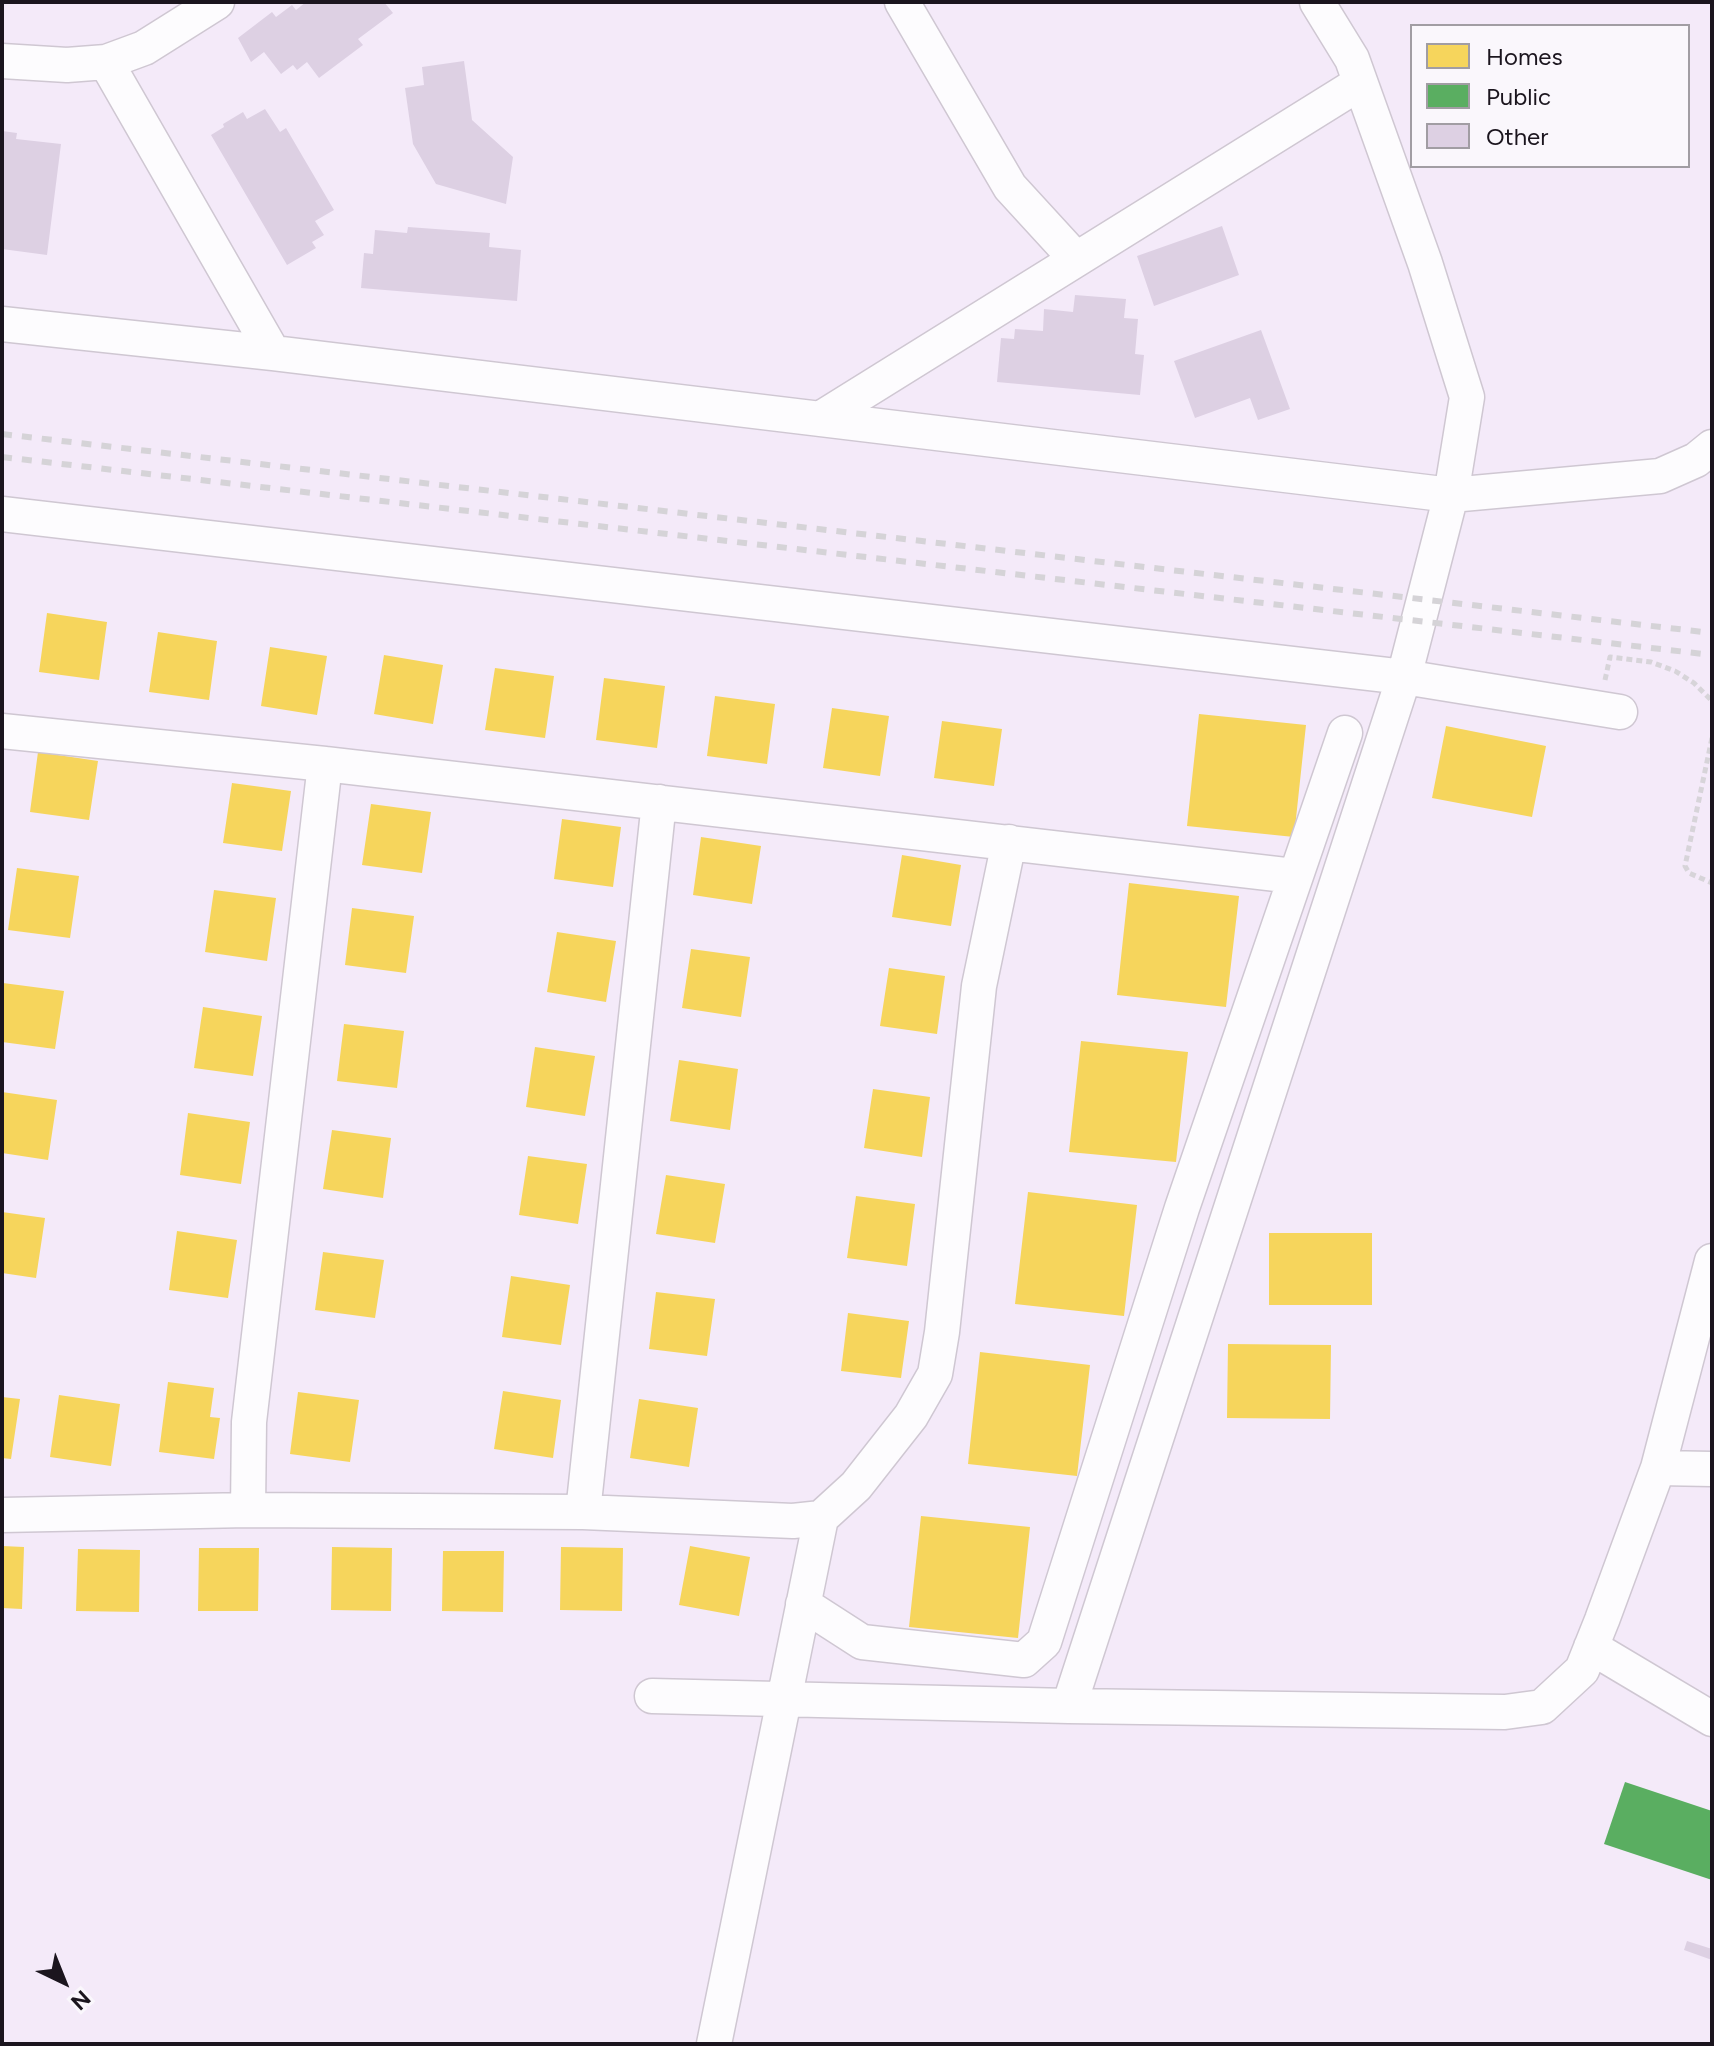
<!DOCTYPE html>
<html>
<head>
<meta charset="utf-8">
<style>
	body { margin:0 }
	#map { position:relative; width:1714px; height:2046px; overflow:hidden; background:#f4eaf9; font-family:Figtree,sans-serif }
	canvas { display:block }
	.frame { position:absolute; inset:0; border:4px solid #1b151e; pointer-events:none }
	.legend { position:absolute; left:1410px; top:24px; width:280px; height:144px; box-sizing:border-box; background:#faf7fc; border:2px solid #a19da3; margin:0; padding:10px 14px; list-style:none; font-size:24px; color:#1b151e }
	.legend li { display:flex; align-items:center; gap:16px; height:40px }
	.legend b { width:40px; border:2px solid #a19da3 }
	.north { position:absolute; left:24px; top:1942px; width:80px; height:80px; -webkit-text-stroke:6px #faf7fc; paint-order:stroke; rotate:137deg; font-size:22px; font-weight:700; line-height:32px; text-align:center; color:#1b151e }
	.north::after { content:''; display:block; margin:auto; width:28px; height:36px; background:#1b151e; clip-path:polygon(50% 0,100% 100%,50% 72%,0 100%) }
</style>
</head>
<body>
<div id="map">
<canvas width="1714" height="2046"></canvas>
<div class="frame"></div>
<ul class="legend">
<li><b style="height:22px;background:#f6d55c"></b>Homes</li>
<li><b style="height:22px;background:#5aae61"></b>Public</li>
<li><b style="height:22px;background:#ddd0e3"></b>Other</li>
</ul>
<div class="north">N</div>
</div>
<script>
const context = document.querySelector('canvas').getContext('2d');
context.lineJoin = 'round';
function fillPath(path, color) { context.fillStyle = color; context.fill(path, 'evenodd'); }
const poly = rows => new Path2D(rows.map(r => 'M' + r).join(''));
function stroke(path, color, width, dash) { context.strokeStyle = color; context.lineWidth = width; context.lineCap = dash ? 'butt' : 'round'; context.setLineDash(dash || []); context.stroke(path); }
fillPath(poly([
	[47,613,107,622,99,680,39,672],
	[158,632,217,641,209,700,149,692],
	[270,647,327,656,317,715,261,706],
	[384,655,443,665,433,724,374,714],
	[495,668,554,676,545,738,485,730],
	[604,678,665,686,657,748,596,740],
	[715,696,775,704,767,764,707,756],
	[832,708,889,716,880,776,823,768],
	[1199,714,1306,725,1294,837,1187,826],
	[942,721,1002,729,994,786,934,778],
	[1446,726,1546,746,1532,817,1432,798],
	[38,752,98,761,89,820,30,812],
	[232,783,291,791,282,851,223,843],
	[371,804,431,812,422,873,362,865],
	[562,819,621,827,613,887,554,879],
	[701,837,761,846,752,904,693,895],
	[902,855,961,865,951,926,892,917],
	[17,868,79,876,70,938,8,930],
	[1129,883,1239,896,1226,1007,1117,995],
	[214,890,276,898,267,961,205,952],
	[352,908,414,916,406,973,345,965],
	[557,932,616,941,606,1002,547,992],
	[691,949,750,957,741,1017,682,1008],
	[889,968,945,976,937,1034,880,1026],
	[3,983,64,991,55,1049,2,1042],
	[203,1007,262,1016,253,1076,194,1068],
	[344,1024,404,1031,397,1088,337,1081],
	[1081,1041,1188,1052,1176,1162,1069,1152],
	[535,1047,595,1056,585,1116,526,1107],
	[679,1060,738,1069,730,1130,670,1121],
	[873,1089,930,1097,922,1157,864,1148],
	[2,1092,57,1100,48,1160,2,1153],
	[188,1113,250,1122,241,1184,180,1175],
	[332,1130,391,1138,383,1198,323,1189],
	[528,1156,587,1164,578,1224,519,1215],
	[666,1175,725,1184,715,1243,656,1234],
	[1028,1192,1137,1205,1124,1316,1015,1304],
	[856,1196,915,1204,907,1266,847,1258],
	[2,1212,45,1218,36,1278,2,1273],
	[177,1231,237,1240,228,1298,169,1290],
	[1269,1233,1372,1233,1372,1305,1269,1305],
	[323,1252,384,1260,375,1318,315,1310],
	[511,1276,570,1285,561,1345,502,1337],
	[656,1292,715,1299,707,1356,649,1349],
	[848,1313,909,1321,901,1378,841,1371],
	[1228,1344,1331,1345,1330,1419,1227,1418],
	[980,1352,1090,1365,1077,1476,968,1464],
	[168,1382,214,1388,210,1417,220,1418,214,1459,159,1452],
	[503,1391,561,1400,553,1458,494,1449],
	[298,1392,359,1400,350,1462,290,1454],
	[59,1395,120,1404,111,1466,50,1457],
	[2,1397,20,1399,11,1459,2,1458],
	[639,1399,698,1408,689,1467,630,1458],
	[921,1516,1030,1527,1018,1638,909,1627],
	[2,1546,24,1547,22,1609,2,1608],
	[690,1546,750,1557,739,1616,679,1605],
	[332,1547,392,1548,391,1611,331,1610],
	[561,1547,623,1548,622,1611,560,1610],
	[199,1548,259,1548,258,1611,198,1611],
	[78,1549,140,1550,139,1612,76,1611],
	[443,1551,504,1551,503,1612,442,1611]
]), '#f6d55c');
fillPath(poly([
	[1625,1782,1712,1811,1712,1880,1604,1844]
]), '#5aae61');
fillPath(poly([
	[306,2,384,2,393,13,358,39,363,45,319,78,307,62,297,70,293,65,281,74,264,52,251,62,238,38,272,12,276,17,292,5,296,10],
	[464,61,472,120,513,157,506,204,436,184,413,144,405,88,424,85,422,67],
	[265,109,280,132,286,128,334,210,315,221,324,235,312,242,316,248,287,265,211,135,224,127,223,124,243,112,247,119],
	[2,131,17,133,16,139,61,144,47,255,2,249],
	[1222,226,1239,275,1154,306,1137,256],
	[408,227,490,233,489,247,521,250,517,301,361,288,364,253,373,254,375,230,407,233],
	[1075,295,1126,299,1124,318,1138,319,1135,354,1144,355,1140,395,997,382,1001,338,1014,339,1015,329,1043,331,1044,309,1073,312],
	[1261,330,1290,409,1258,420,1250,398,1195,418,1174,361],
	[1687,1941,1712,1949,1712,1960,1684,1950]
]), '#ddd0e3');
const minor = poly([
	[902,2,1010,187,1076,259],
	[2,61,67,65,106,62,144,48,217,2],
	[106,62,273,353],
	[2,324,273,353,1451,495,1660,476,1696,460,1712,447],
	[820,419,1360,83],
	[2,514,1404,677,1620,712],
	[2,731,325,764,1294,876],
	[1658,1468,1712,1469],
	[248,1510,249,1422,325,764],
	[583,1512,659,802],
	[2,1515,248,1510,583,1512,793,1521,821,1518],
	[803,1604,862,1642,1024,1660,1044,1642,1182,1208,1345,733],
	[1591,1647,1712,1719],
	[652,1696,1069,1706,1505,1712,1542,1707,1582,1670,1602,1620,1658,1468,1712,1261],
	[1069,1706,1404,677,1451,495,1467,397,1425,263,1352,59,1317,2],
	[714,2044,821,1518,856,1486,911,1416,935,1374,942,1332,979,986,1009,842]
]);
stroke(minor, '#cfc7d2', 37);
stroke(poly([
	[1605,680,1610,657,1651,662,1675,671,1694,683,1712,701],
	[1712,738,1685,866,1689,873,1712,883]
]), '#d7d4d9', 5, [6, 4]);
stroke(minor, '#fdfcfe', 34);
stroke(poly([
	[2,434,1712,633],
	[2,457,1712,655]
]), '#d5d3d7', 6, [10, 10]);
</script>
</body>
</html>
